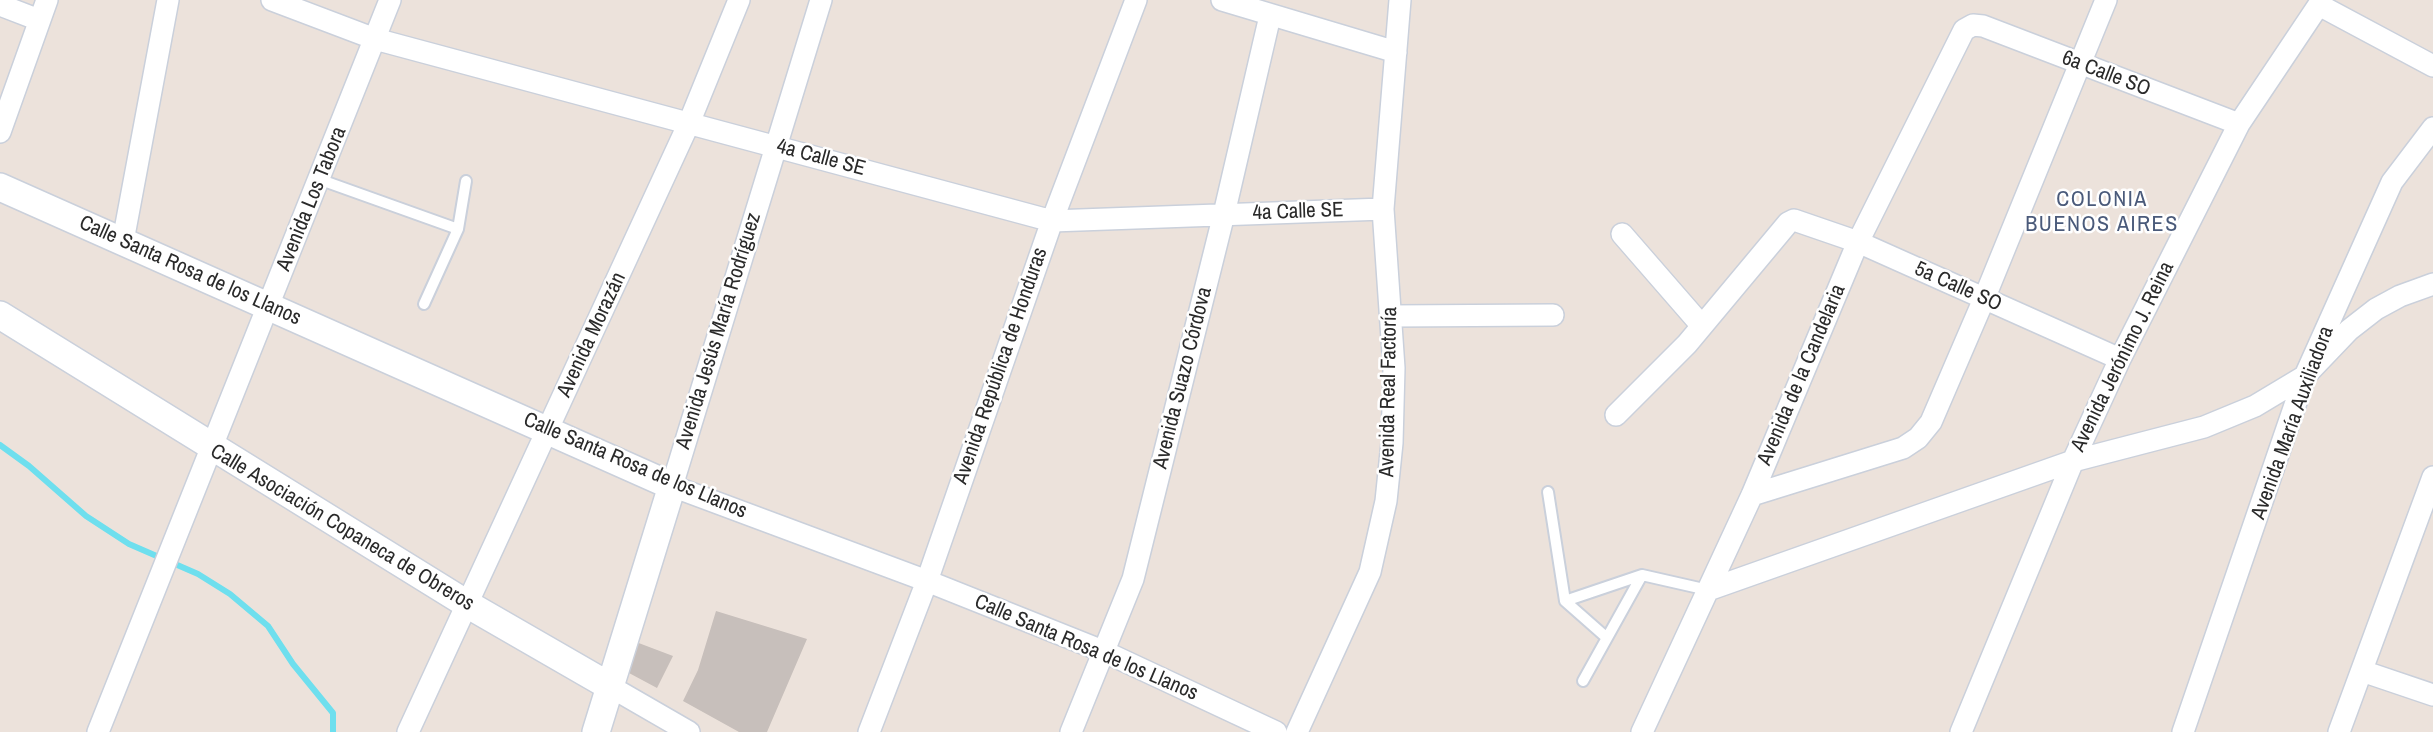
<!DOCTYPE html>
<html>
<head>
<meta charset="utf-8">
<style>
	body { margin:0 }
	canvas { display:block; background:#ece2db }
</style>
</head>
<body>
<canvas width="2433" height="732"></canvas>
<script>
const context = document.querySelector('canvas').getContext('2d');
context.lineJoin = 'round';
const poly = rows => new Path2D(rows.map(r => 'M' + r).join(''));
function stroke(path, color, width, dash) { context.strokeStyle = color; context.lineWidth = width; context.lineCap = dash ? 'butt' : 'round'; context.setLineDash(dash || []); context.stroke(path); }
function fillPath(path, color) { context.fillStyle = color; context.fill(path, 'evenodd'); }
function label(font, color, halo, rows, align = 'center') {
  context.font = font + ' "Archivo Narrow",sans-serif'; context.lineWidth = 5; context.setLineDash([]); context.textBaseline = 'middle'; context.strokeStyle = halo; context.fillStyle = color; for (const [text, x, y, turn = 0] of rows) {
    context.save(); context.translate(x, y); context.rotate((+turn || 0) * Math.PI / 180); context.textAlign = isNaN(turn) ? turn : align; if (halo) context.strokeText(text, 0, 0); context.fillText(text, 0, 0); context.restore();
  }
}
stroke(poly([
	[0,445,29,466,86,516,129,544,198,574,230,594,268,626,293,664,333,713,333,732]
]), '#6edfee', 6);
fillPath(poly([
	[716,611,807,639,767,732,739,732,683,701,698,670],
	[636,642,673,656,657,688,629,673,626,664]
]), '#c7bfbb');
const service = poly([
	[321,180,458,229],
	[424,304,458,229,466,181],
	[1548,492,1565,601,1642,575,1708,590],
	[1565,601,1607,638],
	[1583,681,1642,575]
]);
const minor = poly([
	[272,0,375,39,1052,221,1383,209],
	[821,0,672,486,927,581,1105,652,1276,732],
	[1222,0,1396,52],
	[0,5,39,20],
	[2319,5,2433,66],
	[0,132,47,0],
	[1622,234,1702,326],
	[123,241,168,0],
	[1392,316,1553,315],
	[1616,415,1687,344,1788,223,1794,220,1858,242,2120,359],
	[1752,495,1903,448,1918,438,1931,422,1984,299,2106,0],
	[1708,590,2073,461,2204,427,2255,406,2305,376,2349,330,2376,309,2400,296,2433,284],
	[2362,671,2433,695],
	[611,687,689,732],
	[98,732,390,0],
	[408,732,689,123,739,0],
	[869,732,927,581,1052,221,1136,0],
	[1071,732,1133,579,1224,214,1270,16],
	[1297,732,1370,572,1386,501,1392,443,1394,368,1383,209,1400,0],
	[1642,732,1752,495,1858,242,1964,30,1973,25,1983,26,2239,124],
	[1961,732,2073,461,2120,359,2239,124,2322,0],
	[2183,732,2305,376,2392,182,2433,128],
	[2339,732,2433,477]
]);
const tertiary = poly([
	[0,187,672,486,596,732],
	[0,315,467,604,611,687]
]);
stroke(service, '#cad0db', 14);
stroke(minor, '#cad0db', 24);
stroke(tertiary, '#cad0db', 30);
stroke(service, '#fff', 10);
stroke(minor, '#fff', 21);
stroke(tertiary, '#fff', 27);
label('21px', '#2a2a2a', '#fff', [
	["6a Calle SO",2106,74,21],
	["4a Calle SE",821,158,15],
	["Avenida Los Tabora",312,199,-68],
	["4a Calle SE",1298,212,-2],
	["Calle Santa Rosa de los Llanos",190,271,24],
	["5a Calle SO",1958,287,24],
	["Avenida Jesús María Rodríguez",719,331,-73],
	["Avenida Morazán",592,335,-65],
	["Avenida Jerónimo J. Reina",2123,357,-64],
	["Avenida República de Honduras",1001,366,-71],
	["Avenida de la Candelaria",1802,375,-67],
	["Avenida Suazo Córdova",1183,378,-76],
	["Avenida Real Factoría",1389,392,-89],
	["Avenida María Auxiliadora",2293,423,-70],
	["Calle Santa Rosa de los Llanos",635,466,23],
	["Calle Asociación Copaneca de Obreros",342,528,31],
	["Calle Santa Rosa de los Llanos",1086,648,23]
]);
context.letterSpacing = '1.5px';
label('22px', '#4a5a7a', '#fff', [
	["COLONIA",2102,200],
	["BUENOS AIRES",2102,225]
]);
context.letterSpacing = '0px';
</script>
</body>
</html>
